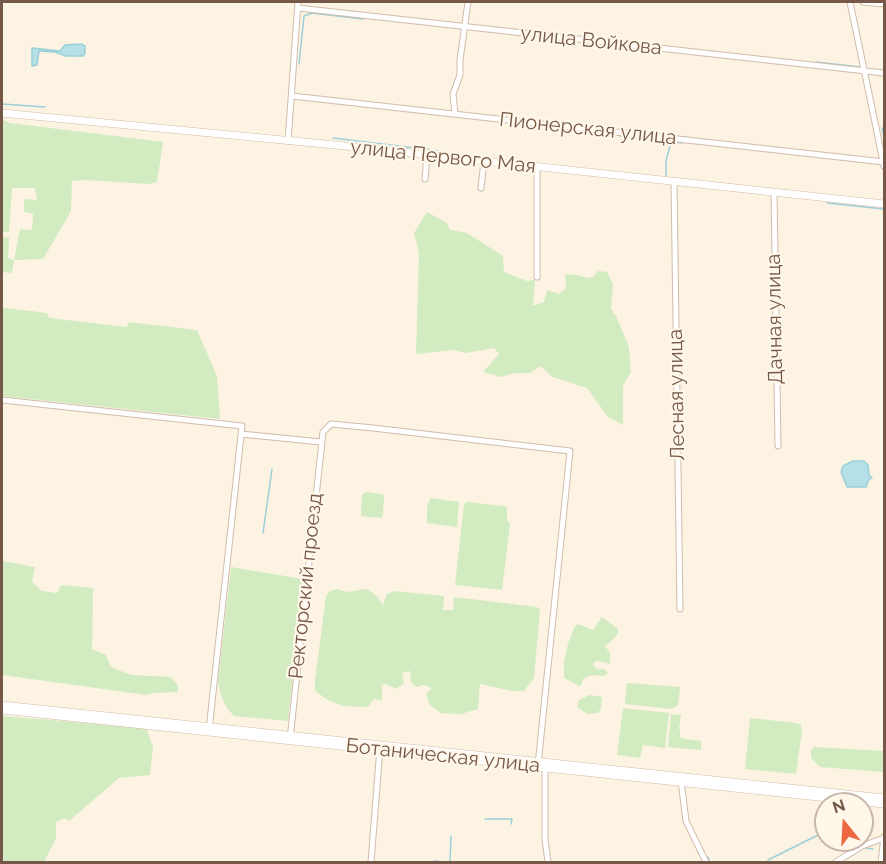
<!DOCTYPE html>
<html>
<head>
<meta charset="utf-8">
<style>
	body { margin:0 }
	#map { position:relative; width:886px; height:864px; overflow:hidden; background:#fdf3e3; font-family:Raleway,sans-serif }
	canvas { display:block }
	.frame { position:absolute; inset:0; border:3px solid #765848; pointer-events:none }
	.north { position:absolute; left:814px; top:792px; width:60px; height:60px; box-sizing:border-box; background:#fff7ea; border:2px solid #c8b7a9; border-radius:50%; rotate:342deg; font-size:16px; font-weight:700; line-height:24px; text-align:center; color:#765848 }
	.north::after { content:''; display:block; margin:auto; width:21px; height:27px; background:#ec6843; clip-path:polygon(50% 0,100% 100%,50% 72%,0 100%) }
</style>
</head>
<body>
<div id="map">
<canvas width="886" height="864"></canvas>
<div class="frame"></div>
<div class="north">N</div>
</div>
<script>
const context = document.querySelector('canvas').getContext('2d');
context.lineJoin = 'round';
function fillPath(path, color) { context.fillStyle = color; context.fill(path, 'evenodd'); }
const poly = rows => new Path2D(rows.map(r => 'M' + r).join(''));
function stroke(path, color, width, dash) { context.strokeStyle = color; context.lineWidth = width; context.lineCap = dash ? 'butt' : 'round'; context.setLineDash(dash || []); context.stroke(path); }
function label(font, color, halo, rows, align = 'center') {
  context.font = font + ' Raleway,sans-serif'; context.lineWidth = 4.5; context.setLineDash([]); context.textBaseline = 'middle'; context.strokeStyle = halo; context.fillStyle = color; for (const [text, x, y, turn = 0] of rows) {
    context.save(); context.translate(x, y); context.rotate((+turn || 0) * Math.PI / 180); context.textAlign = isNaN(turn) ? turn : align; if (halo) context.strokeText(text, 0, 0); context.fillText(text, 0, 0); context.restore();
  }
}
fillPath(poly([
	[2,119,10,123,163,142,157,182,148,184,87,180,72,181,71,211,43,259,14,260,12,273,2,272,2,237,9,238,8,258,14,260,20,229,32,230,33,214,24,212,24,199,37,200,35,188,12,188,9,232,2,232],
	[427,212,447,223,450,230,467,233,503,256,504,272,527,281,535,280,533,306,544,302,547,290,559,294,566,288,565,274,577,275,588,278,593,277,598,271,607,272,613,284,611,309,616,316,629,347,631,372,623,386,623,425,608,417,587,388,552,377,541,366,530,373,515,373,501,377,483,372,499,354,494,348,466,353,454,350,416,354,419,253,414,233],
	[5,308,47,313,49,318,127,327,128,322,197,330,217,376,220,419,2,396,2,309],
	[366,492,381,494,384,496,383,515,381,518,361,516,362,495],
	[430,498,459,502,457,527,427,523,427,507],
	[467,502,504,506,507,508,507,520,510,524,502,590,455,585,464,504],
	[2,561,35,567,32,582,42,591,57,593,61,585,93,588,92,649,106,655,111,667,131,675,171,677,178,686,178,692,153,693,147,695,2,675],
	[231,567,303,579,288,721,234,716,227,708,220,693,218,682],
	[337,589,346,592,367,589,376,595,383,605,387,594,395,591,444,596,443,610,453,610,454,597,537,607,540,610,534,678,524,691,512,691,480,684,478,709,461,714,440,713,430,705,426,694,432,688,424,685,416,687,411,682,410,671,402,673,404,683,396,689,386,684,382,685,382,701,374,699,368,707,343,706,328,700,315,691,315,680,326,596,330,591],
	[602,617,618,629,618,633,614,639,605,646,610,653,610,664,598,661,594,662,593,665,597,669,604,669,608,673,604,676,592,675,587,677,583,679,581,686,579,686,564,678,564,663,568,644,575,626,578,624,593,630],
	[627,683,680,687,678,705,672,709,625,704],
	[589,695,602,697,601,708,598,713,588,714,578,708,578,701],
	[623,708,669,713,665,748,643,745,640,758,617,755],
	[671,714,681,715,679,729,680,730,680,737,685,739,701,741,701,750,668,747],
	[2,716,146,728,153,747,150,775,119,778,69,821,65,818,56,822,56,838,44,862,2,862],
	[750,718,797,723,801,725,802,730,796,774,745,769],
	[814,747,884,751,884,772,820,767,811,758,811,750]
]), '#d2ebc1');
const water = poly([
	[81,44,85,46,85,53,83,56,66,56,55,52,39,51,37,65,32,66,32,48,60,51,65,45,81,44],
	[853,461,864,461,868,465,869,475,872,478,869,479,866,487,847,487,841,472,843,466,853,461]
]);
fillPath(water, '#b6e0e7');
stroke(water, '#9cd0d9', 1.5);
stroke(poly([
	[816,62,860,67],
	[299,64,304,16,312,13,363,19],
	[2,104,45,107],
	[882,128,884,137],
	[665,135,692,138],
	[620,136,668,142],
	[333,138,448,152],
	[666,175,666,161,671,142,683,143],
	[827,203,884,209],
	[263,533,272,469],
	[485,819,512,819,511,824],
	[852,840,856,846],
	[866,848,873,849],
	[708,857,709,859],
	[768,860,826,831],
	[434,861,445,862],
	[710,861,710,862],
	[450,862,451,836]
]), '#9cd0d9', 1.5);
const street = poly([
	[850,2,884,166],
	[863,2,884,4],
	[298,8,884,73],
	[292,96,884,162],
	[455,114,453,94,460,75,460,60,468,2],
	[288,141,298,2],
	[425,179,427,155],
	[674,181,680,609],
	[481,188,484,161],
	[774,192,778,446],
	[537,277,537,166],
	[2,400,242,426,209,730],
	[241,434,321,442],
	[290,739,323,432,331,424,373,428,570,451,538,765],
	[545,766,545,839,548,862],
	[681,781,686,821,706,862],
	[371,862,380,748],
	[836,862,862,846,884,838],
	[881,862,884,837]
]);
const secondary = poly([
	[2,113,356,147,884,204],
	[2,705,884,798],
	[2,710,884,804]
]);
stroke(street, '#d1bcac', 7);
stroke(secondary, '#d4bca9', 8);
stroke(street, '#fff', 5);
stroke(secondary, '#fff', 7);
label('20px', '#765848', '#fff7ea', [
	["улица Войкова",591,41,6],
	["Пионерская улица",588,129,6],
	["улица Первого Мая",443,157,6],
	["Дачная улица",775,319,-91],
	["Лесная улица",677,395,-91],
	["Ректорский проезд",306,586,-84],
	["Ботаническая улица",443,756,6]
]);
</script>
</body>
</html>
